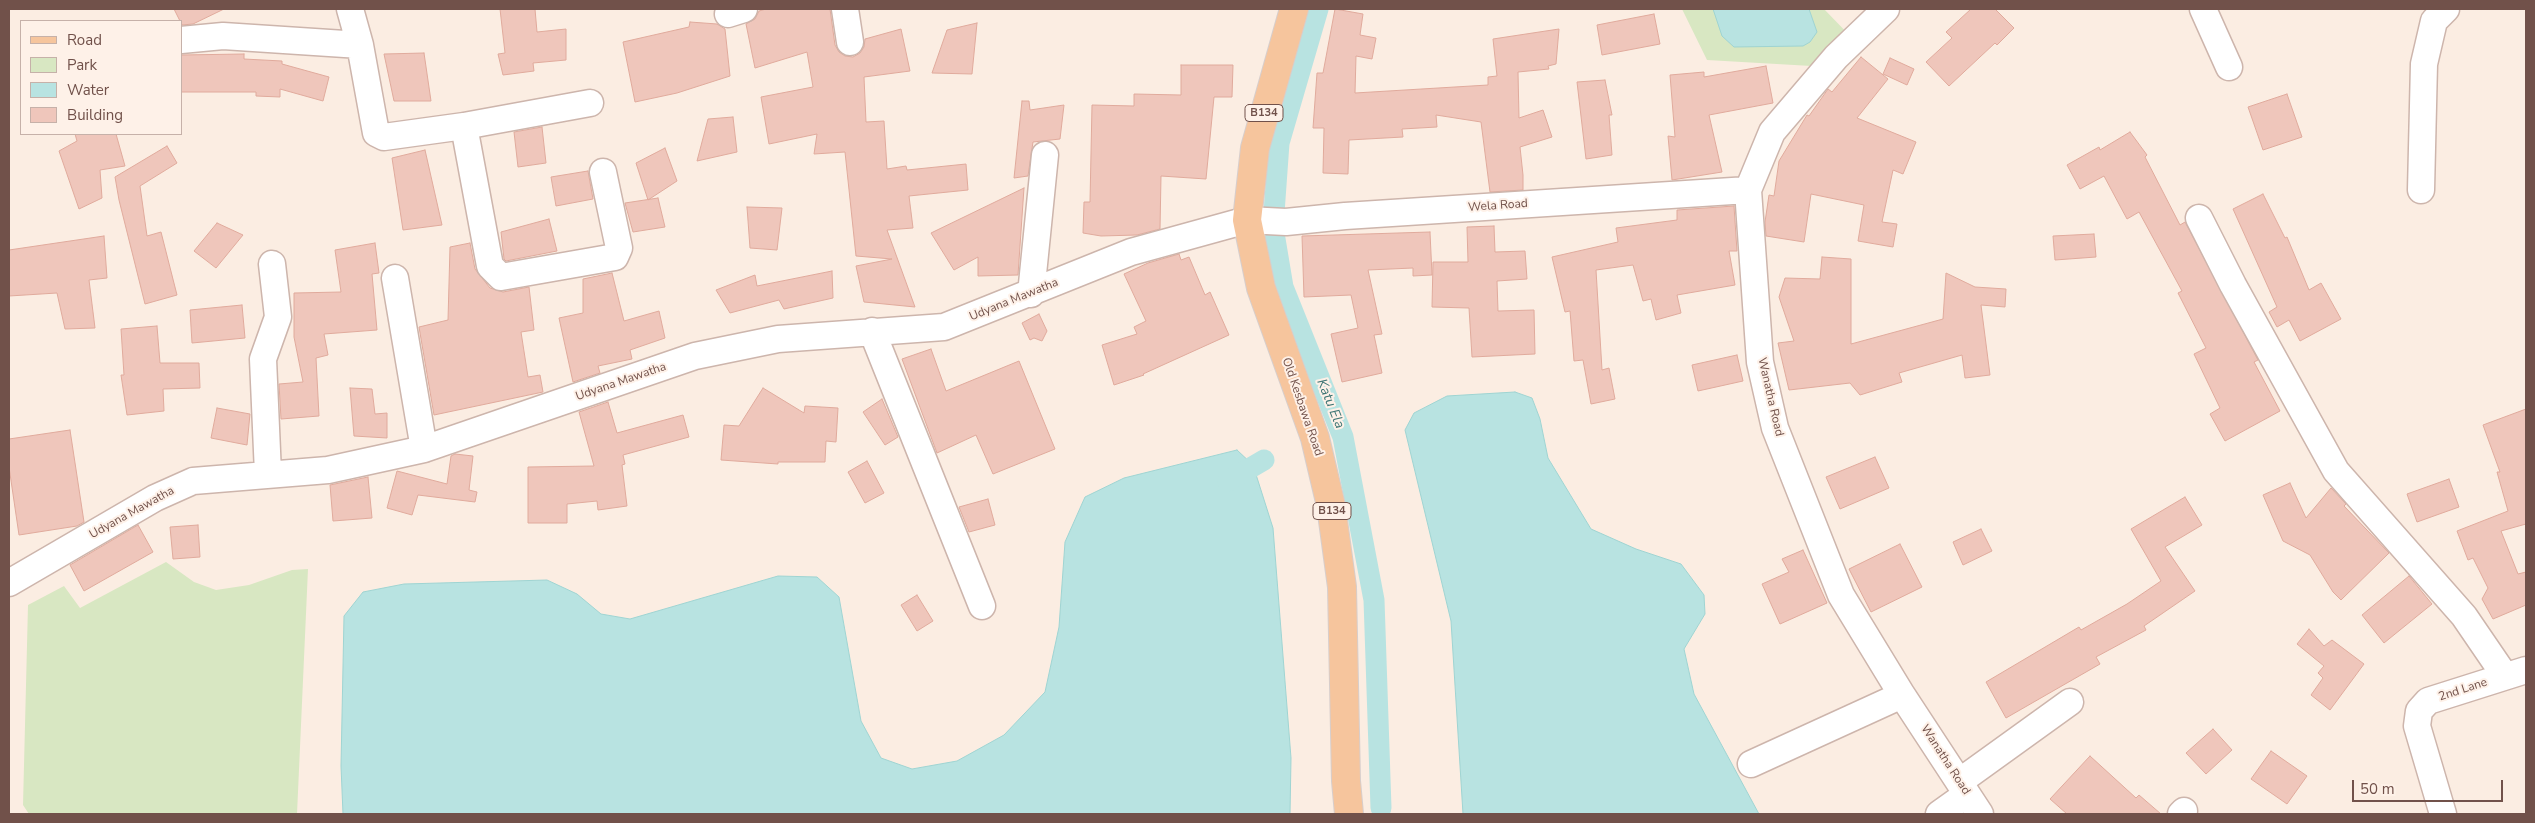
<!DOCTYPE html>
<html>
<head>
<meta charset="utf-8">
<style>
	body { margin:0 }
	#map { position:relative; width:2535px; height:823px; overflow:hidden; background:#fbede2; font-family:"Nunito Sans",sans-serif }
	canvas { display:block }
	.frame { position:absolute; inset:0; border:10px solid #71514a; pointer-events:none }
	.legend { position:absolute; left:20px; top:20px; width:162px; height:115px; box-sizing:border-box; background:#fef1e8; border:1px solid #c6b1a9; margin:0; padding:6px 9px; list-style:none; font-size:15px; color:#71514a }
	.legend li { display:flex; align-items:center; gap:10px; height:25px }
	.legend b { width:25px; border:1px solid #c6b1a9 }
	.scale { position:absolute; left:2352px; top:780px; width:151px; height:22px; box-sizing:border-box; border:2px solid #71514a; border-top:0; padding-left:6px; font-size:15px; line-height:18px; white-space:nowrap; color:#71514a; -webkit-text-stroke:4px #fef1e8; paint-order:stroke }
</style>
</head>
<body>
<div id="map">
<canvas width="2535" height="823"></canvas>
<div class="frame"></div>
<ul class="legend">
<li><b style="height:6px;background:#f6c59d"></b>Road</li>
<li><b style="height:14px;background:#d8e7c2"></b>Park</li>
<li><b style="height:14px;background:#b8e3e1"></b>Water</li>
<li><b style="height:14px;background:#efc6bb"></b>Building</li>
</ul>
<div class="scale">50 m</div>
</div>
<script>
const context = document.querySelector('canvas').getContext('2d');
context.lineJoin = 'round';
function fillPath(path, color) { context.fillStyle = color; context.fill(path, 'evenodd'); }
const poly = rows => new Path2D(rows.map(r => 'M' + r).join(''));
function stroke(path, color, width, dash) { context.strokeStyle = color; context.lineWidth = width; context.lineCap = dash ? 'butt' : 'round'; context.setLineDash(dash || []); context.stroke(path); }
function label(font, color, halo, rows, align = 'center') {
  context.font = font + ' "Nunito Sans",sans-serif'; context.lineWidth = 4; context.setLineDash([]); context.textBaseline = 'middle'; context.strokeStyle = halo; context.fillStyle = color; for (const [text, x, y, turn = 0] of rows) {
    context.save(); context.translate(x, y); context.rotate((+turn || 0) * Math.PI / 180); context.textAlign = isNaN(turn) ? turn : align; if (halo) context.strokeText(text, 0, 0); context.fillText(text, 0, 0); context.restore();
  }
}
fillPath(poly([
	[1682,9,1824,9,1854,40,1829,67,1707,60],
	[166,562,194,582,216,590,249,585,292,570,308,569,297,814,29,814,23,805,28,605,64,586,80,608]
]), '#d8e7c2');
const water = poly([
	[1713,9,1809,9,1817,32,1810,42,1803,46,1734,47,1722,36,1713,9],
	[1515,392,1532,398,1540,419,1548,458,1591,529,1636,549,1681,564,1704,595,1705,614,1684,649,1694,694,1759,814,1463,814,1451,621,1405,430,1414,413,1447,396,1515,392],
	[1237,450,1253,465,1273,528,1291,758,1290,814,343,814,341,766,344,616,363,592,404,584,547,580,577,594,601,614,630,619,778,576,817,577,839,597,861,721,881,758,912,769,957,761,1004,735,1045,692,1059,627,1065,542,1085,497,1124,478,1237,450]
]);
fillPath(water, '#b8e3e1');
stroke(water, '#9fd4d2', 1);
stroke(poly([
	[1318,9,1279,143,1273,227,1283,287,1343,437,1374,600,1381,808],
	[1228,481,1264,460]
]), '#b8e3e1', 21);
const building = poly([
	[174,9,224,9,193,24,182,25,174,9],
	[500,9,535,9,537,32,566,29,566,60,533,63,534,71,503,75,498,54,505,53,500,9],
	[766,9,830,9,835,45,839,52,845,56,853,57,860,53,864,47,865,39,901,29,910,71,864,77,866,122,884,121,887,169,906,166,907,170,966,164,968,190,909,196,913,228,887,230,915,307,864,302,856,266,892,259,856,256,845,152,814,154,817,134,769,144,761,97,813,87,807,52,755,68,746,24,755,19,759,11,766,9],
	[1335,9,1363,14,1360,35,1376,38,1372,59,1356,56,1355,93,1488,85,1488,77,1497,76,1493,39,1559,29,1556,64,1548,66,1549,69,1518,72,1519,118,1543,110,1552,137,1520,147,1523,175,1523,190,1490,192,1481,122,1436,115,1437,127,1402,129,1403,137,1349,140,1348,174,1323,173,1324,128,1313,128,1317,73,1323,73,1335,9],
	[1971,9,1995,9,2014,28,1997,45,1995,43,1949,86,1926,62,1952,38,1946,32,1971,9],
	[1654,14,1660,44,1602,55,1597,25,1654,14],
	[690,22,717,24,725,29,730,76,677,93,635,102,623,42,689,27,690,22],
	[977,23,972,74,932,73,947,30,977,23],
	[424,53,431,101,394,101,384,54,424,53],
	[244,54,244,59,282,61,282,64,329,77,323,101,280,89,280,97,256,96,256,92,181,92,181,55,244,54],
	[1861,57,1888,79,1857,118,1916,142,1903,174,1893,170,1882,222,1897,224,1893,247,1858,241,1864,205,1811,194,1804,242,1766,236,1765,222,1769,195,1774,196,1779,161,1807,115,1809,116,1828,89,1832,92,1861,57],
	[1890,58,1914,69,1907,85,1883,74,1890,58],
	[1181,65,1233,65,1232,97,1214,97,1206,179,1161,176,1160,229,1137,235,1101,236,1083,233,1084,202,1090,202,1092,105,1134,106,1134,94,1181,95,1181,65],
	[1766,66,1773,103,1709,115,1722,172,1672,180,1668,136,1675,137,1670,75,1704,72,1704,77,1766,66],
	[1605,80,1612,115,1609,115,1612,155,1586,159,1577,82,1605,80],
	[2287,94,2302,137,2263,150,2248,107,2287,94],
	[1022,101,1029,101,1030,110,1064,105,1060,139,1033,142,1028,176,1014,178,1022,101],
	[733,117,737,152,697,161,708,119,733,117],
	[542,127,546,163,518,167,514,132,542,127],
	[2130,132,2147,155,2145,157,2180,225,2185,222,2258,360,2254,362,2280,411,2225,441,2210,414,2220,408,2194,354,2206,348,2178,293,2182,291,2139,212,2127,219,2104,176,2080,189,2067,165,2099,147,2100,150,2130,132],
	[75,134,116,134,125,166,100,170,102,198,79,209,59,151,77,141,75,134],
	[167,146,177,163,140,186,147,236,161,232,177,295,145,304,119,200,115,177,167,146],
	[665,148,677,181,648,200,636,163,665,148],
	[425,150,442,225,403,230,392,158,425,150],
	[588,171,593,199,556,206,551,177,588,171],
	[1024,188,1018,275,978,276,978,257,954,270,931,233,1024,188],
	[2263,194,2285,238,2287,237,2309,290,2321,283,2341,319,2300,341,2289,320,2277,327,2269,312,2277,307,2233,209,2263,194],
	[658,198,665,227,633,232,625,203,658,198],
	[1734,206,1737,251,1729,251,1735,285,1677,295,1681,313,1656,320,1651,299,1643,301,1633,265,1596,270,1602,370,1609,368,1615,399,1591,404,1583,360,1574,361,1570,311,1565,312,1552,257,1618,242,1616,228,1677,220,1677,210,1734,206],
	[747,207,782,208,777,250,750,248,747,207],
	[549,219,557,251,506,261,504,259,501,232,549,219],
	[217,223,243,235,216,268,194,251,217,223],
	[1494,226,1495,252,1525,251,1527,279,1497,281,1498,311,1534,310,1535,354,1472,357,1469,308,1432,307,1433,262,1468,262,1467,227,1494,226],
	[1430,232,1432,275,1413,276,1413,268,1368,270,1382,334,1374,335,1382,373,1342,382,1331,334,1358,328,1351,295,1304,297,1302,236,1430,232],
	[2094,234,2096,257,2055,260,2053,236,2094,234],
	[104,236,107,278,89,280,95,328,65,329,57,293,9,296,9,250,104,236],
	[375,243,379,273,372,274,377,330,324,334,328,355,316,358,319,416,281,419,279,384,303,382,294,337,294,293,341,292,335,250,375,243],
	[470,243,475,269,490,288,503,292,529,287,534,330,521,332,528,377,540,375,543,392,434,415,419,327,448,320,450,247,470,243],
	[1179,254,1181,260,1189,257,1205,295,1210,292,1229,335,1143,374,1144,375,1114,385,1102,345,1137,334,1134,327,1146,321,1124,274,1148,263,1179,254],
	[1822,257,1851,259,1851,344,1943,319,1946,273,1975,287,2006,289,2005,307,1981,305,1990,375,1965,378,1962,355,1899,373,1902,382,1860,395,1850,383,1789,390,1778,343,1794,341,1779,297,1785,278,1820,279,1822,257],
	[832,271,833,298,784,309,779,300,730,313,716,290,755,275,757,286,832,271],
	[612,273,624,321,659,311,665,338,630,350,632,359,598,366,600,373,573,382,559,318,583,313,583,279,612,273],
	[242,305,245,338,192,343,190,310,242,305],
	[1039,314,1047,331,1042,341,1034,338,1030,340,1022,323,1039,314],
	[157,326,160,363,199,363,200,388,163,389,164,411,127,415,121,375,124,375,121,329,157,326],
	[931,349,946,391,1019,361,1055,449,993,474,976,435,937,453,902,359,931,349],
	[1737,355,1743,381,1698,391,1692,365,1737,355],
	[350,388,372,389,375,414,387,413,387,438,354,436,350,388],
	[763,388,804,413,805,406,838,408,836,442,826,441,825,462,778,462,778,464,721,460,724,425,739,426,763,388],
	[882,399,898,437,885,445,863,412,882,399],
	[608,402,617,433,683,415,689,437,623,455,625,464,622,465,627,506,598,510,597,501,567,504,567,523,528,523,528,467,594,466,579,412,608,402],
	[217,408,250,414,247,445,211,438,217,408],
	[2526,409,2526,524,2501,531,2518,574,2526,572,2526,605,2493,619,2482,599,2488,588,2473,558,2468,560,2457,531,2508,511,2497,472,2500,472,2483,425,2526,409],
	[70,430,84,522,77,526,19,535,9,467,9,439,70,430],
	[455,454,473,456,469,490,477,492,475,502,418,495,412,515,387,508,397,471,447,484,451,456,455,454],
	[1875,457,1889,488,1840,509,1826,477,1875,457],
	[867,461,884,493,865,503,848,472,867,461],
	[368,477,372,518,333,521,330,485,368,477],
	[2449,479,2459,507,2417,522,2407,494,2449,479],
	[2290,483,2306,518,2331,488,2346,504,2344,506,2389,553,2341,600,2333,592,2310,555,2283,541,2263,495,2290,483],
	[2185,497,2202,525,2165,547,2195,591,2144,626,2146,630,2096,657,2100,664,2006,718,1986,682,2079,627,2081,630,2127,604,2161,581,2131,529,2185,497],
	[988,499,995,525,969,532,959,507,988,499],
	[138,525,153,552,84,591,70,565,138,525],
	[198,525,200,557,173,559,170,527,198,525],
	[1981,529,1992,551,1963,565,1953,542,1981,529],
	[1900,544,1922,587,1871,612,1849,569,1900,544],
	[1803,550,1827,603,1780,624,1762,584,1789,572,1782,559,1803,550],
	[2409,576,2432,604,2384,643,2362,615,2409,576],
	[917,595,933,621,917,631,901,605,917,595],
	[2309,629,2324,646,2332,640,2364,664,2330,710,2311,695,2323,678,2318,673,2324,666,2297,644,2309,629],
	[2213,729,2232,750,2206,774,2186,753,2213,729],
	[2271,751,2307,776,2287,804,2251,779,2271,751],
	[2090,756,2136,798,2139,795,2161,814,2067,814,2050,799,2090,756]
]);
fillPath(building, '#efc6bb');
stroke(building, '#e0aa9c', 1);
const minor = poly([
	[350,9,360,45,376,133,384,137,464,126,590,103],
	[845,9,850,42],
	[1886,9,1836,57,1772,132,1748,190,1760,362,1775,428,1841,595,1902,695,1980,814],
	[2203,9,2229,67],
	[728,14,744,9],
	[181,40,223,36,360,45],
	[464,126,490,266,501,277,615,257,619,248,603,172],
	[2421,190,2424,64,2434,21,2446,9],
	[2199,218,2233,285,2336,471,2464,616,2505,676],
	[395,278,424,449],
	[1031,294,1045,155],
	[872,331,982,606],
	[268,474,263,359,278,317,272,264],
	[9,583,155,498,193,481,328,470,424,449,695,356,778,339,944,327,1131,252,1247,220,1286,222,1345,216,1748,190],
	[1751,764,1902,695],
	[1959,782,2070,702],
	[1939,814,1967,794],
	[2181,814,2184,811],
	[2443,814,2417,726,2419,711,2428,701,2526,670]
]);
const major = poly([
	[1294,9,1255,148,1247,220,1261,288,1315,438,1331,506,1342,587,1346,781,1349,814]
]);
stroke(minor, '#cdb5ac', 29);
stroke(major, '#d7cecc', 30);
stroke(minor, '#fff', 26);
stroke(major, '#f6c59d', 28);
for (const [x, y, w] of [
	[1264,113,38],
	[1332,511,38]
]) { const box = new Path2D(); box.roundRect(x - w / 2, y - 8.5, w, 17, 4); context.fillStyle = '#fef1e8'; context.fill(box); stroke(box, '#71514a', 1); }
label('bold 11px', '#71514a', null, [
	["B134",1264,113],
	["B134",1332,511]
]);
label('12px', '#71514a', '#fef1e8', [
	["Wela Road",1498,206,-4],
	["Udyana Mawatha",1014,300,-22],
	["Udyana Mawatha",621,382,-19],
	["Wanatha Road",1770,397,77],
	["Old Kesbawa Road",1302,407,71],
	["Udyana Mawatha",132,513,-29],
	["2nd Lane",2463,690,-18],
	["Wanatha Road",1945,760,57]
]);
label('italic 14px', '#3f7675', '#fef1e8', [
	["Katu Ela",1330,404,68]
]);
</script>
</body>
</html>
